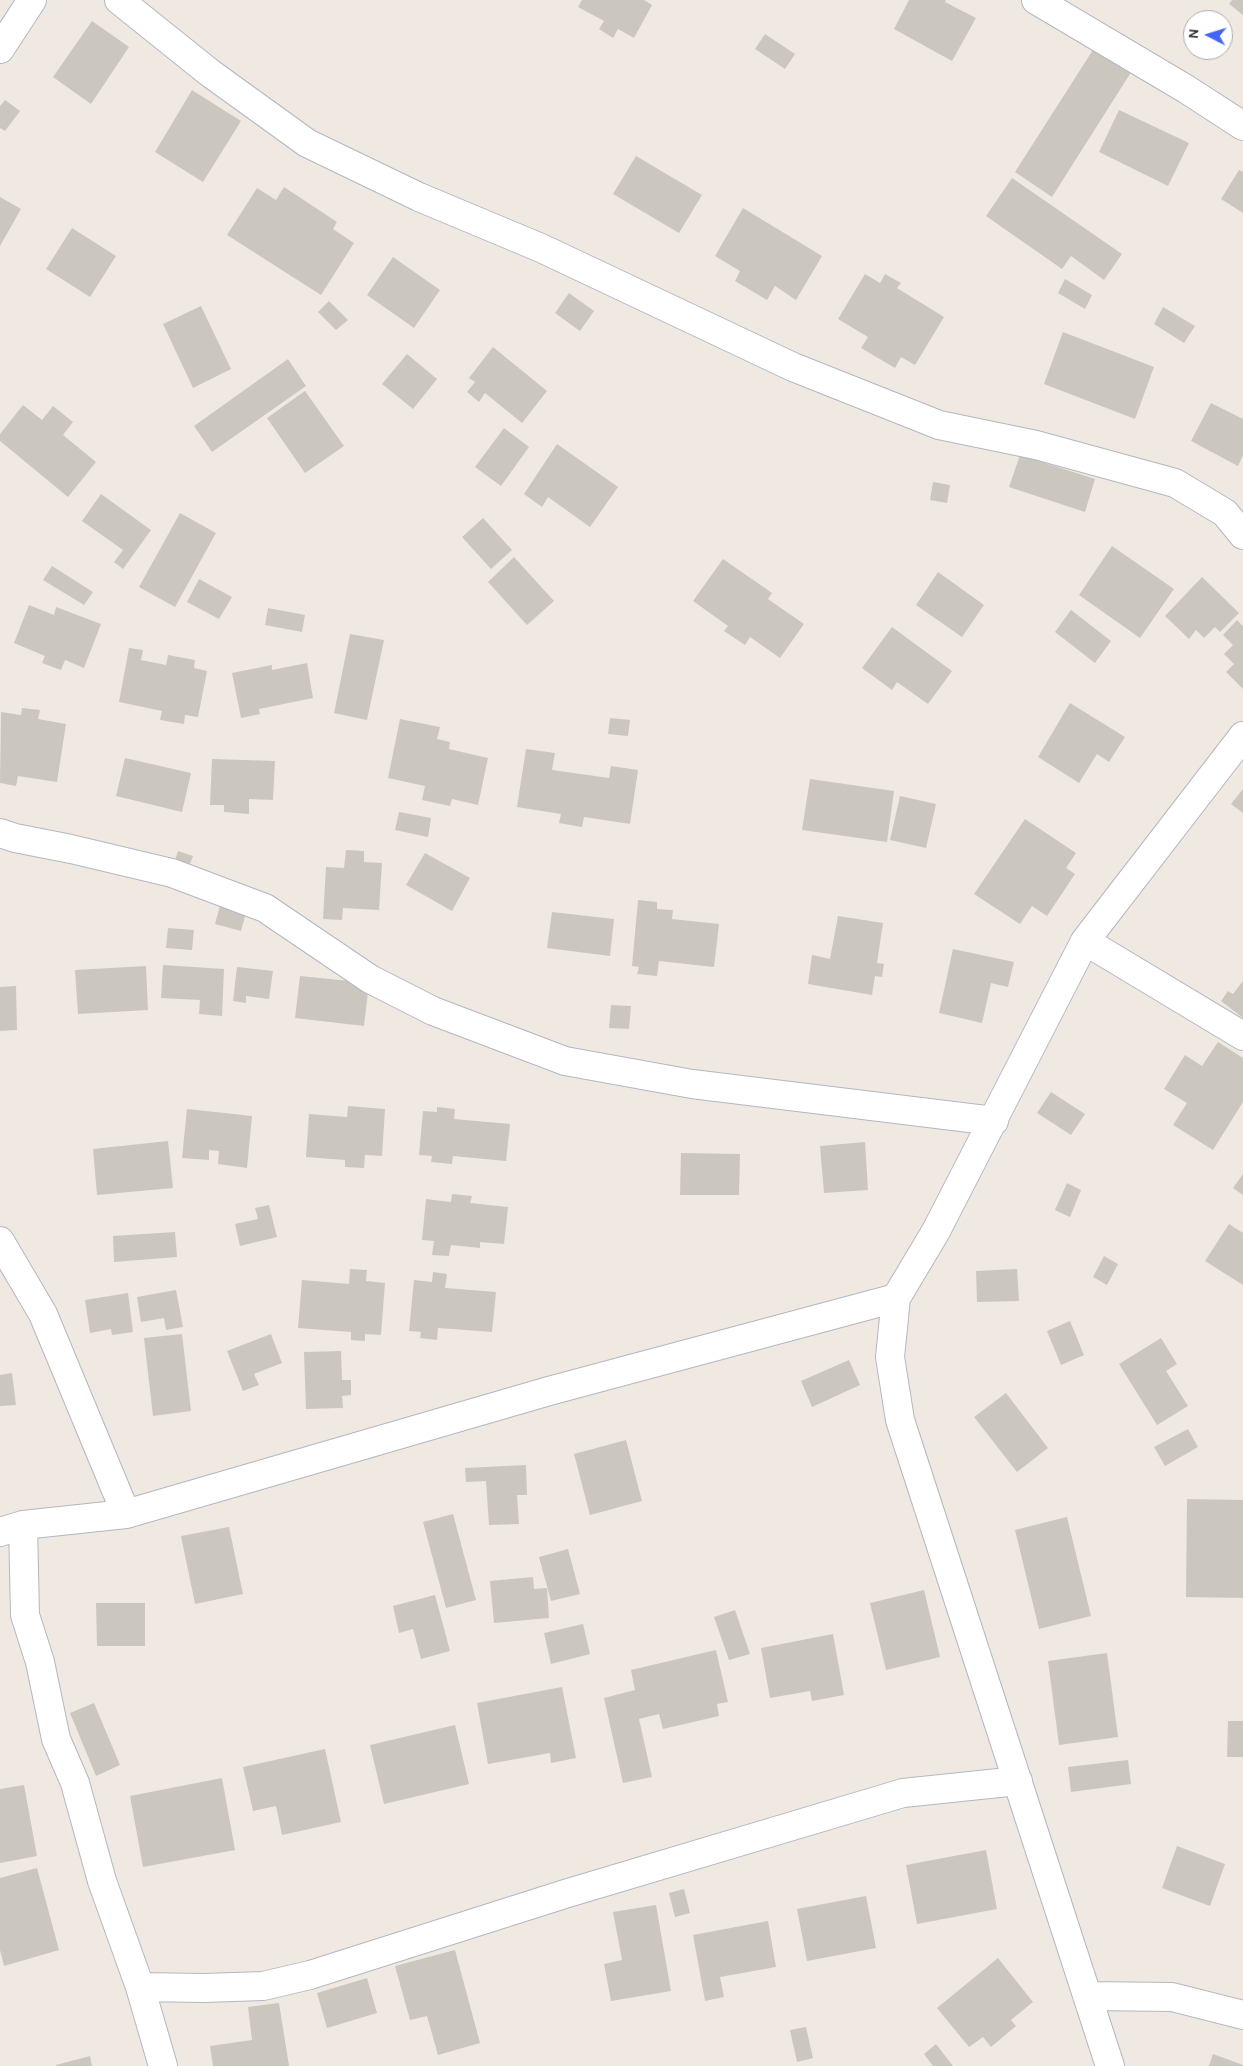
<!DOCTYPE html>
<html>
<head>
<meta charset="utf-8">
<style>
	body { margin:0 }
	#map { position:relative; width:1243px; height:2066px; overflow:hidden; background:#efe9e1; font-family:Karla,sans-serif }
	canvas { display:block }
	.north { position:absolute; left:1183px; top:10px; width:50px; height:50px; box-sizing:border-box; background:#fff; border:1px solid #ababab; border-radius:50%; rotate:275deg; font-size:14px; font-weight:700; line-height:20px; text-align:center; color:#2e2e2e }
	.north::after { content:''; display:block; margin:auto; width:18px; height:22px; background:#4264fb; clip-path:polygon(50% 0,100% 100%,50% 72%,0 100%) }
</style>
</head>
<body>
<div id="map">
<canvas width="1243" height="2066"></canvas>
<div class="north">N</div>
</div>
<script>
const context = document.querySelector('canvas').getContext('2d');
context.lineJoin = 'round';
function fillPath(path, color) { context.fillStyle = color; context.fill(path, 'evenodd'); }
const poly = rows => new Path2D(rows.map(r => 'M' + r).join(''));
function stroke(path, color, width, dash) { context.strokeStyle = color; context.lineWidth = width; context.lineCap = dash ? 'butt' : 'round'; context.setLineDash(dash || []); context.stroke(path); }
fillPath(poly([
	[582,0,644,0,652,5,634,38,618,29,613,38,599,29,604,21,578,7],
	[909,0,946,0,945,2,976,18,952,61,894,29],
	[1232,0,1243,0,1243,15,1229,4],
	[92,21,129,47,91,104,53,77],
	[765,34,795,54,785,69,755,49],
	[1098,42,1135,66,1052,197,1015,172],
	[192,90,241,121,203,182,155,152],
	[5,100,20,111,5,131,0,128,0,106],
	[1119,110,1189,143,1168,186,1099,152],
	[636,156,702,195,679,233,613,194],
	[1239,170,1243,172,1243,213,1221,199],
	[1012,178,1122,254,1104,280,1071,256,1062,269,986,216],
	[284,187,337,222,333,229,354,243,321,295,227,235,257,188,276,200],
	[0,197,21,209,0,246],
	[743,208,822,256,796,300,775,286,767,300,735,281,740,271,715,256],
	[72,228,116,256,90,297,46,269],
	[393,257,440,290,414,328,367,295],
	[865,274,880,283,885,274,901,283,897,288,944,317,915,365,901,357,895,368,861,348,868,337,838,319],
	[1065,279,1092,295,1085,309,1058,293],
	[569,293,594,311,580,331,555,313],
	[329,301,348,320,336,330,318,312],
	[201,306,231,369,193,388,163,324],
	[1163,307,1195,326,1184,343,1154,324],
	[1063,332,1154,367,1135,419,1044,384],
	[493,347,547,391,522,423,485,393,479,402,467,392,475,382,469,378],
	[407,354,437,379,413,409,382,384],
	[288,359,306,386,212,452,194,426],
	[305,391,344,446,305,473,267,418],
	[1211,403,1243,419,1243,455,1238,466,1191,441],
	[23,405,42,420,53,406,73,422,63,435,96,462,68,497,0,441,0,434],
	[504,428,529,447,501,486,475,467],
	[557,444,618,487,590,527,548,497,542,507,524,494],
	[1020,455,1095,479,1085,512,1009,487],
	[933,482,950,485,947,503,930,500],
	[101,494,151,530,123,569,114,562,123,550,82,521],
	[180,513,216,533,175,607,139,587],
	[483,518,512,550,491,569,462,537],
	[1112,546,1174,589,1140,638,1079,595],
	[514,557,554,601,527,625,488,582],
	[723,559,772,593,768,599,804,624,780,658,750,637,745,645,724,631,728,626,693,601],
	[52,566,93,592,84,605,43,580],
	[938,572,984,605,962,637,916,605],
	[1202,577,1239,613,1220,632,1215,627,1204,638,1196,630,1189,639,1165,616],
	[199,579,232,597,219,619,187,602],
	[29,605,54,615,56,607,101,624,84,668,65,660,61,670,42,663,45,656,14,643],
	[268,608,305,615,302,632,265,625],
	[1071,610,1111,641,1095,663,1055,632],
	[1237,620,1243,626,1243,689,1226,672,1234,664,1224,654,1233,645,1223,635],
	[892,627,952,671,928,704,897,682,892,690,862,668],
	[350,634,384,640,367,720,334,713],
	[129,648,143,650,141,660,166,665,168,655,195,660,194,668,207,671,198,717,185,715,184,724,160,720,162,711,119,702],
	[307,663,313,698,259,709,260,714,241,718,232,673,272,665,272,670],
	[1070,703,1125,737,1109,762,1097,754,1079,783,1038,757],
	[22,708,40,710,38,719,66,724,57,782,18,776,16,786,0,783,1,712,21,715],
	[610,718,630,720,628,736,608,734],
	[400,719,440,727,437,739,450,742,449,749,488,758,478,805,452,799,450,806,422,800,425,786,388,778],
	[526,749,555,753,552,770,609,778,611,766,638,770,630,824,584,817,582,827,559,823,561,814,517,807],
	[125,758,191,773,182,812,116,796],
	[212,759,275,761,273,800,249,799,249,814,224,812,224,805,210,805],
	[810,779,894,791,887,842,802,830],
	[1243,789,1243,813,1231,804],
	[900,796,936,804,926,848,890,840],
	[399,812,431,818,428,837,395,830],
	[1025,819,1076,853,1066,868,1075,874,1047,916,1032,906,1020,924,974,894],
	[346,850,364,851,364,862,382,863,379,910,343,908,342,920,323,919,326,867,344,868],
	[178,851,193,856,187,871,173,866],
	[425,853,470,878,452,911,406,885],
	[638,900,657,902,657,909,673,910,672,919,719,924,714,967,659,961,657,976,637,974,639,967,632,966],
	[221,902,247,909,241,931,215,924],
	[552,912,614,919,610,956,547,948],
	[838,916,883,923,877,963,884,964,882,977,875,976,872,995,808,984,812,955,830,959],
	[168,928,194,930,192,950,166,948],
	[953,949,1014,962,1008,987,991,983,982,1023,939,1013],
	[163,965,224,969,222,1016,199,1014,200,1000,161,998],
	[146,966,148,1010,78,1014,75,970],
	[237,967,273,971,269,999,246,996,246,1003,233,1001],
	[300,976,369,983,364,1026,295,1018],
	[1243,981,1243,1018,1221,1001,1228,991,1233,994],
	[16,986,17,1030,0,1031,0,987],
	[611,1005,631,1006,629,1029,609,1028],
	[1218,1042,1243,1058,1243,1102,1213,1150,1173,1125,1187,1103,1164,1089,1185,1055,1202,1066],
	[1051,1092,1085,1114,1071,1135,1037,1113],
	[348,1106,385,1109,382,1156,365,1155,364,1168,345,1167,345,1160,306,1157,309,1114,347,1117],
	[437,1107,455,1109,454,1119,510,1124,506,1161,453,1156,452,1164,431,1162,432,1156,419,1155,423,1111,437,1112],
	[187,1109,252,1116,247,1168,218,1164,219,1151,209,1150,209,1160,182,1158],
	[168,1141,173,1188,97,1195,93,1149],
	[865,1142,868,1190,824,1193,820,1146],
	[681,1153,740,1154,739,1195,680,1195],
	[1243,1174,1243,1195,1233,1188],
	[1067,1183,1081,1190,1070,1217,1055,1210],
	[452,1194,472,1196,470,1203,508,1207,504,1244,480,1242,480,1248,451,1245,449,1256,432,1255,434,1241,422,1240,426,1199,451,1202],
	[269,1205,277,1237,240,1246,235,1224,258,1219,255,1208],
	[1229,1224,1243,1233,1243,1285,1205,1261],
	[175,1232,177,1257,114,1262,113,1236],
	[1104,1256,1118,1264,1107,1285,1093,1277],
	[350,1269,367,1270,366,1281,385,1283,381,1335,365,1334,365,1341,351,1340,351,1332,298,1328,302,1280,349,1284],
	[1017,1269,1019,1301,977,1302,976,1271],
	[433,1272,447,1274,445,1288,496,1292,492,1332,438,1328,437,1340,420,1338,421,1332,409,1331,414,1280,432,1282],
	[176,1290,183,1327,166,1330,164,1318,141,1322,137,1297],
	[128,1293,133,1332,112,1335,111,1329,90,1333,85,1300],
	[1070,1321,1084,1355,1061,1365,1047,1331],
	[182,1334,191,1411,153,1416,144,1338],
	[271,1334,282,1363,254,1374,259,1385,243,1391,227,1351],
	[1161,1338,1177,1364,1166,1371,1188,1406,1157,1425,1119,1364],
	[341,1351,342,1380,351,1380,351,1395,342,1396,343,1408,306,1409,304,1352],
	[849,1360,860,1385,812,1407,801,1381],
	[12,1373,16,1405,0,1406,0,1375],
	[1006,1393,1048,1448,1017,1472,974,1417],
	[1188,1429,1198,1447,1165,1466,1154,1447],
	[626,1440,642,1501,590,1515,574,1454],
	[526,1465,527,1495,517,1495,519,1524,489,1525,486,1481,466,1482,465,1468],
	[1187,1499,1243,1500,1243,1598,1186,1597],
	[453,1514,476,1600,446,1608,423,1522],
	[1067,1517,1091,1616,1039,1629,1015,1530],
	[229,1527,243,1594,195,1604,181,1536],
	[568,1549,580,1594,551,1601,539,1557],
	[533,1577,534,1589,547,1588,549,1618,494,1623,490,1581],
	[924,1590,940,1657,886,1670,870,1603],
	[435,1595,450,1651,421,1659,413,1629,399,1633,393,1606],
	[96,1603,145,1603,145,1646,97,1646],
	[735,1610,750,1654,729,1660,714,1617],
	[583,1624,590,1654,551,1664,544,1633],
	[833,1634,844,1695,812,1701,810,1691,770,1698,761,1648],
	[716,1650,728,1702,717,1704,719,1716,663,1729,659,1714,639,1719,652,1777,623,1783,604,1698,635,1690,631,1670],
	[1107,1653,1118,1737,1059,1745,1048,1661],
	[562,1687,576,1758,551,1763,550,1753,488,1764,477,1703],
	[94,1703,120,1765,96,1776,70,1713],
	[1228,1721,1243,1721,1243,1757,1227,1757],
	[455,1725,469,1784,384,1804,370,1745],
	[325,1749,341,1822,282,1835,276,1806,253,1811,243,1767],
	[1128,1760,1131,1784,1071,1792,1068,1767],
	[222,1778,235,1850,143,1867,130,1796],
	[24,1785,37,1856,0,1863,0,1789],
	[1177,1846,1225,1864,1210,1906,1162,1888],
	[986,1850,997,1909,917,1924,906,1865],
	[37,1868,59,1950,4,1966,0,1950,0,1878],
	[684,1889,690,1913,675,1917,669,1893],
	[866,1896,876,1948,807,1961,797,1909],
	[656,1905,671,1991,611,2001,604,1964,622,1960,613,1912],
	[768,1921,776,1967,720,1977,724,1997,705,2001,693,1935],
	[455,1950,480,2043,438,2055,427,2016,410,2020,395,1966],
	[998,1958,1033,2002,1011,2020,1016,2026,991,2047,983,2037,969,2047,937,2008],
	[367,1978,377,2013,327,2028,317,1993],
	[279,2003,289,2066,213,2066,210,2046,252,2040,248,2007],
	[806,2027,813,2058,797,2062,790,2030],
	[936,2044,953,2066,933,2066,924,2054],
	[1213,2054,1243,2065,1243,2066,1209,2066],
	[90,2056,92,2066,56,2066,56,2065]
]), '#cbc7bf');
const street = poly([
	[119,0,210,73,307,143,419,197,541,248,793,367,939,425,1036,445,1175,483,1225,513,1243,535],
	[1036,0,1186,89,1243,126],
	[0,49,32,0],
	[0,833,15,838,71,849,172,873,265,908,370,979,433,1011,565,1061,692,1084,994,1121],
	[1085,941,1243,1036],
	[0,1241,43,1314,126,1514],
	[23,1525,25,1615,40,1662,56,1739,75,1783,102,1881,140,1987,163,2066],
	[0,1532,23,1525,126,1514,549,1391,896,1298],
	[140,1987,204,1988,263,1986,310,1975,568,1893,903,1793,1018,1781],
	[1087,1996,1172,1997,1243,2015],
	[1110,2066,900,1420,890,1357,896,1298,936,1231,1085,941,1243,736]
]);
stroke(street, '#b4b7c1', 30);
stroke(street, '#fff', 28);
</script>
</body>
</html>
